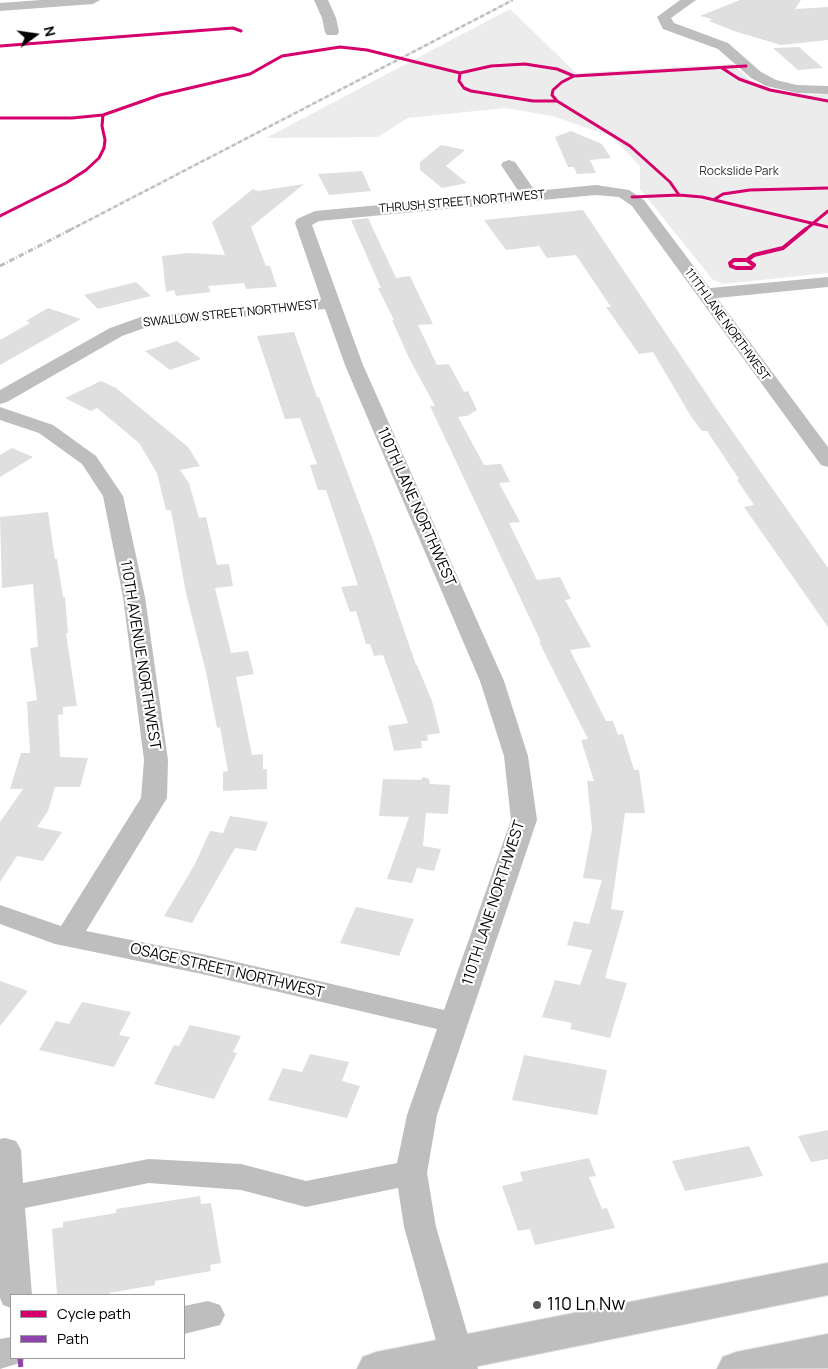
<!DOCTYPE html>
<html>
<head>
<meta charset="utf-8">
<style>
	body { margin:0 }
	#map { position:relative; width:828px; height:1369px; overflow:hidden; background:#fff; font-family:Manrope,sans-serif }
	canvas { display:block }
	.legend { position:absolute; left:10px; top:1294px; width:175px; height:65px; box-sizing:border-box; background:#fff; border:1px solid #999; margin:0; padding:6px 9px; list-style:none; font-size:15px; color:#000 }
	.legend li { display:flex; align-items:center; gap:10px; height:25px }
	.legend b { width:25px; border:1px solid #999 }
	.north { position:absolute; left:10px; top:10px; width:50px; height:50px; -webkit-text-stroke:4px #fff; paint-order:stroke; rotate:76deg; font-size:14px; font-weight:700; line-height:20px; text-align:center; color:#000 }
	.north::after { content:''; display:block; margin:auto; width:18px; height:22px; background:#000; clip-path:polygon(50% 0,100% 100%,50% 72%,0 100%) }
</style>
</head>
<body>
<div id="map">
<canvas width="828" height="1369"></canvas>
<ul class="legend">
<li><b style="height:6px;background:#d6006c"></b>Cycle path</li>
<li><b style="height:6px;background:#8e44ad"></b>Path</li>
</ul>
<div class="north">N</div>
</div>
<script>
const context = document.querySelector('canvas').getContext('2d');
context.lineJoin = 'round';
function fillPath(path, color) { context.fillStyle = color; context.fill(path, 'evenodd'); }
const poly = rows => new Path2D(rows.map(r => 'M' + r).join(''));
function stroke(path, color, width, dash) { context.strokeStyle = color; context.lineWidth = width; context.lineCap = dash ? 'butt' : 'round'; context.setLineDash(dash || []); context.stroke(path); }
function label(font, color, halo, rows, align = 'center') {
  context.font = font + ' Manrope,sans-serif'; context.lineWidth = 4.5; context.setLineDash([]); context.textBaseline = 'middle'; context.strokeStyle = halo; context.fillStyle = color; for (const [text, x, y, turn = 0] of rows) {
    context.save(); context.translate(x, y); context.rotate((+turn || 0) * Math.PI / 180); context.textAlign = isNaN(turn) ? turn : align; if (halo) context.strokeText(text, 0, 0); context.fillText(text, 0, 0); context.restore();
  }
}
fillPath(poly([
	[510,9,576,73,733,64,750,80,772,89,807,95,828,94,828,273,723,284,713,280,640,189,640,166,611,136,552,116,505,108,408,118,378,137,266,138]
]), '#ececec');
fillPath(poly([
	[740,0,801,0,795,9,828,7,828,40,781,45,734,31,709,21,712,19,700,16],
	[799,47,823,68,798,70,773,48],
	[571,131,602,144,611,158,590,160,596,173,577,174,574,167,568,167,555,137],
	[441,145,465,150,446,166,467,183,442,188,420,170,420,162],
	[362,171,371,191,329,195,318,174],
	[304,184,251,227,266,266,270,266,277,287,246,289,244,283,208,286,211,292,176,296,174,290,166,292,162,256,188,253,225,255,212,222,253,189,258,191],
	[583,210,716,408,828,568,828,627,744,507,754,505,737,480,739,479,707,431,702,431,692,418,653,352,639,354,606,307,611,307,576,255,547,258,539,246,506,250,484,220],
	[368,218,396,278,410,276,418,293,433,324,418,325,437,365,449,364,464,392,468,391,477,410,467,416,458,417,484,465,501,464,510,482,499,483,520,522,509,523,537,580,560,577,571,599,565,600,591,647,570,650,606,721,613,721,618,735,623,734,634,770,639,770,645,813,625,813,611,909,624,911,605,978,627,983,610,1038,570,1029,572,1023,542,1017,555,980,580,985,592,950,567,945,574,921,589,924,602,880,583,878,592,829,587,781,594,781,581,740,588,739,539,642,541,642,430,406,435,406,409,358,392,320,394,320,378,288,381,288,351,220],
	[136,282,151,296,98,309,84,295],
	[48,308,81,319,0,365,0,340,30,323,26,321],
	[294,332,317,397,319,397,374,543,416,665,417,665,432,701,440,733,427,735,428,741,421,741,422,748,394,751,388,726,408,723,383,655,374,656,370,644,366,644,356,611,350,612,341,587,358,585,326,490,318,490,310,465,317,464,300,418,285,419,257,336],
	[177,341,201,359,170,370,145,351],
	[101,381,116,388,188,447,200,466,180,470,189,483,199,518,206,517,217,565,229,564,233,586,215,588,231,653,248,651,254,674,236,677,252,755,263,754,263,769,267,769,267,789,223,791,223,772,228,771,220,727,217,728,206,672,186,593,171,510,166,510,157,473,139,443,97,408,91,411,65,398],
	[12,448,33,457,0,477,0,455],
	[48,512,55,559,57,559,63,597,65,597,68,633,66,633,77,706,63,707,63,714,58,715,60,757,88,758,80,787,55,787,48,811,37,827,62,832,43,861,17,856,0,882,0,822,23,789,10,789,21,753,30,753,27,702,37,700,30,648,38,647,33,584,2,588,0,517],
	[423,777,429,779,430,784,450,785,448,814,426,813,423,846,441,849,434,871,417,868,412,883,387,879,409,817,379,816,383,779,421,780],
	[230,816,268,822,256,851,235,848,192,923,164,916,195,864,210,831,223,833],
	[356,907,414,919,399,956,340,943],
	[0,981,28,991,0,1026],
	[82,1002,131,1012,119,1035,130,1037,114,1067,39,1050,56,1021,69,1024],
	[190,1025,241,1036,233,1052,237,1053,214,1099,154,1084,174,1045,179,1046],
	[310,1054,349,1062,342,1081,360,1086,347,1118,268,1100,283,1068,302,1072],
	[524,1055,607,1070,597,1115,512,1100],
	[828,1130,828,1159,811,1162,798,1136],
	[749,1146,763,1176,685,1191,672,1161],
	[589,1158,596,1176,589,1177,602,1209,607,1208,615,1228,535,1245,530,1229,518,1231,502,1186,523,1181,520,1172],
	[200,1196,201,1204,211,1203,221,1263,210,1265,211,1271,155,1281,155,1285,109,1293,110,1295,57,1295,52,1229,63,1227,63,1222,116,1213,116,1209]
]), '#dfdfdf');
const major = poly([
	[828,1263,828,1295,463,1369,357,1369,363,1357,377,1352,828,1263],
	[828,1334,828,1368,717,1369,723,1357,737,1352,828,1334]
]);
stroke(major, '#dbdbdb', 2);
fillPath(poly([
	[41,0,100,0,93,4,0,11,0,3,41,0],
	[314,0,328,0,336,18,339,32,337,35,327,35,325,32,322,18,314,0],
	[680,0,696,0,671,18,674,23,728,43,761,72,776,80,797,85,828,86,828,94,797,93,766,86,751,78,718,49,663,29,657,17,680,0],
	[509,160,515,162,535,191,596,185,629,190,644,200,710,288,828,277,828,287,717,298,828,447,828,467,821,465,632,206,619,197,596,195,319,221,312,225,363,365,504,681,528,756,537,820,437,1115,427,1173,436,1227,478,1369,444,1369,404,1227,398,1188,306,1207,241,1190,149,1183,25,1208,32,1295,11,1295,11,1308,3,1305,0,1298,0,1139,5,1138,16,1141,21,1150,23,1183,149,1159,241,1164,306,1181,397,1163,407,1115,437,1029,202,974,55,944,0,924,0,905,61,926,141,798,144,760,123,597,103,496,82,464,39,433,0,420,0,407,53,425,96,456,123,496,145,597,168,760,167,798,86,931,202,954,444,1010,511,820,504,756,480,681,345,365,325,309,150,326,122,336,7,402,0,404,0,390,110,328,141,317,321,299,295,223,297,219,315,211,519,192,501,165,503,162,509,160],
	[208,1301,220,1305,225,1315,220,1325,184,1334,184,1306,208,1301],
	[11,1337,11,1358,25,1358,23,1362,0,1369,0,1339,11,1337]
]), '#bebebe');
fillPath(major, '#bebebe');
stroke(poly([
	[70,230,513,0]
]), '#bebebe', 2.5, [4.5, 1, 0.5, 1]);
stroke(poly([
	[0,266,72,229]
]), '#bebebe', 3, [5.5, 2, 1, 2]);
stroke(poly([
	[20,1358,21,1369]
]), '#8e44ad', 5, [9, 5]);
stroke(poly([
	[0,46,233,28,241,31],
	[722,68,739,79,770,90,828,101],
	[460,73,459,81,464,88,471,91,533,101,557,101],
	[0,118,72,118,103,115,160,95,250,74,282,56,340,47,367,50,460,73,491,66,525,64,557,69,574,76],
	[679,195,670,182,630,146,557,101,552,95,553,90,562,82,574,76,746,66],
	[632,197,679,195,702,197,828,227],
	[715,199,723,194,750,190,828,188],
	[0,216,66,183,86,170,99,158,104,148,105,140,102,126,103,115],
	[805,230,828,211]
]), '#d6006c', 3);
stroke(poly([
	[734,260,747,260,754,265,751,268,736,268,731,266,730,263,734,260],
	[747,260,754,255,783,248,806,229]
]), '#d6006c', 4);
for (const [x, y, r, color] of [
	[537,1305,5,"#595959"]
]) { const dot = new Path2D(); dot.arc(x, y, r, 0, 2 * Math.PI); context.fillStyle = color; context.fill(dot); stroke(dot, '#fff', 2); }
label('12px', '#333', '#fff', [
	["Rockslide Park",739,172]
]);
label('12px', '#000', '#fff', [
	["THRUSH STREET NORTHWEST",462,202,-5],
	["SWALLOW STREET NORTHWEST",231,314,-6],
	["111TH LANE NORTHWEST",727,325,54]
]);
label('15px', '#000', '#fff', [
	["110TH LANE NORTHWEST",416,507,66],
	["110TH AVENUE NORTHWEST",140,655,81],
	["110TH LANE NORTHWEST",494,903,-72],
	["OSAGE STREET NORTHWEST",227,971,13]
]);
label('18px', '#000', '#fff', [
	["110 Ln Nw",547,1305]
], 'left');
</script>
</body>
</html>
